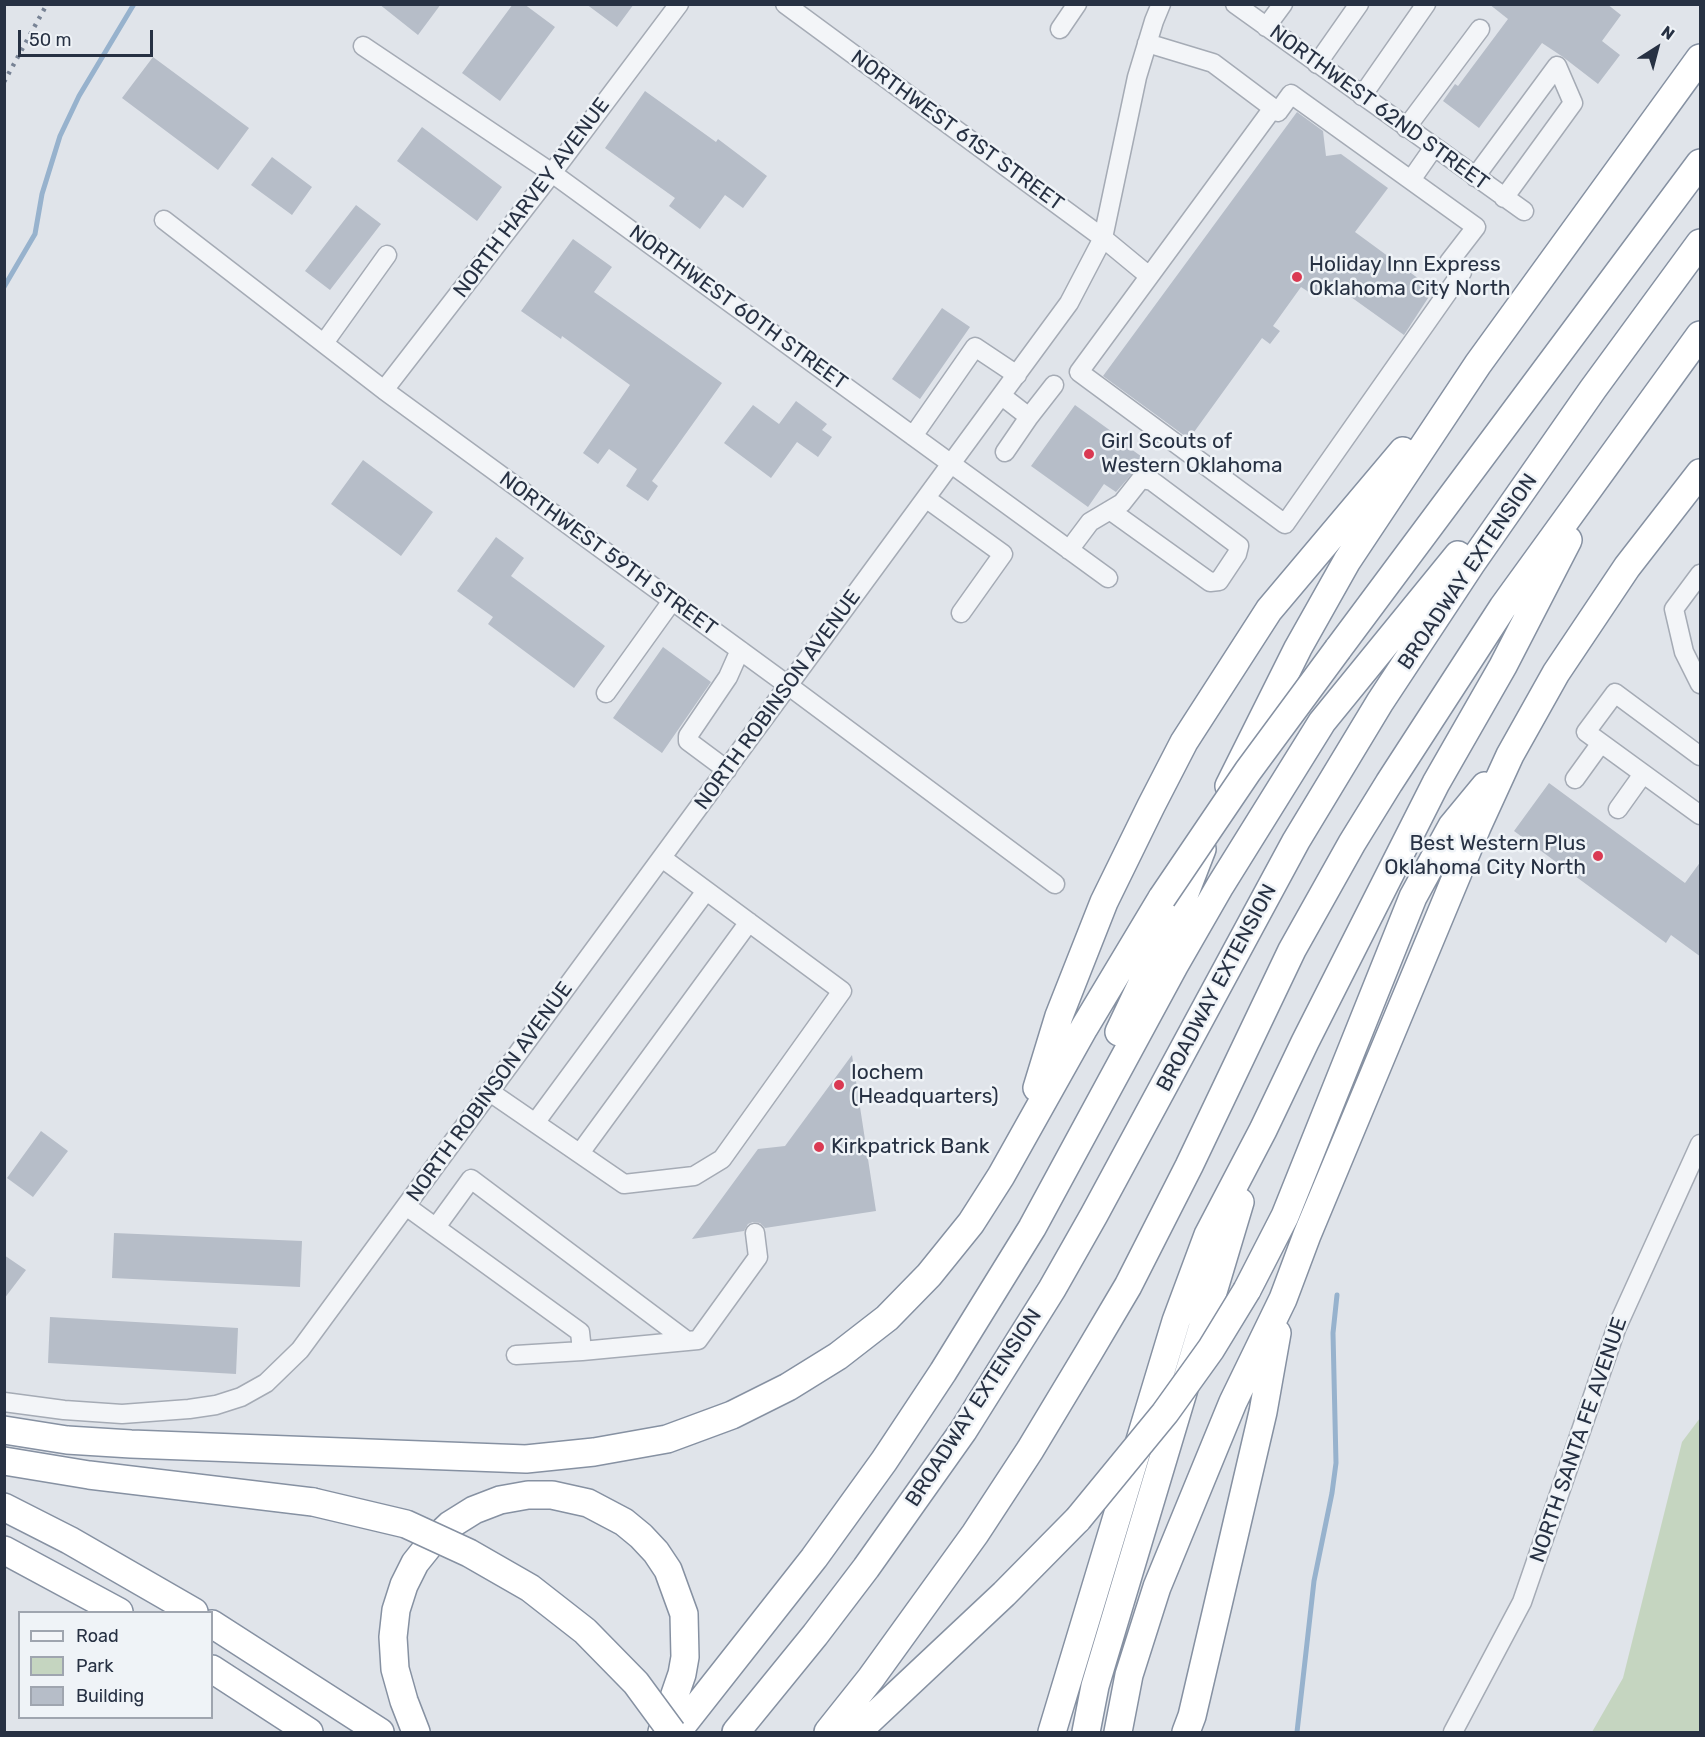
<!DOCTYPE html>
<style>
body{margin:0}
#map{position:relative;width:1705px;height:1737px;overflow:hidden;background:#e0e4ea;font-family:Rubik,sans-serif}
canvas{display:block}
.frame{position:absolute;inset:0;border:6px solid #273143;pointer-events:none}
.legend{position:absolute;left:18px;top:1611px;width:195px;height:108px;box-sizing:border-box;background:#eff3f7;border:2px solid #9fa5af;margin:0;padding:8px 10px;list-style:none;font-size:18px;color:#273143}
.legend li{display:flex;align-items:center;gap:12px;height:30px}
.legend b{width:30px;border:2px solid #9fa5af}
.north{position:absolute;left:1627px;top:18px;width:60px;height:60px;-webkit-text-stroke:4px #eff3f7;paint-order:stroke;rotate:36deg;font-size:16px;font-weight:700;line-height:24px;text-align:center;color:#273143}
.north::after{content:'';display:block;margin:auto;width:21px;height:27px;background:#273143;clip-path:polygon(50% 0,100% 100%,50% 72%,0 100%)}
.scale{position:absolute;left:18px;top:30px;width:135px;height:27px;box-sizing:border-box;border:3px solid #273143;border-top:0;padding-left:8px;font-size:18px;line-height:21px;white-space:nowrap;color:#273143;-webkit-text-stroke:4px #eff3f7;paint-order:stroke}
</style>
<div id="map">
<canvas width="1705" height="1737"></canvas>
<div class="frame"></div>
<ul class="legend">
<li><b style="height:8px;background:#f3f5f8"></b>Road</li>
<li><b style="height:16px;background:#c5d5c0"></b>Park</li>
<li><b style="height:16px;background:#b6bdc8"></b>Building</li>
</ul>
<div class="north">N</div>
<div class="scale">50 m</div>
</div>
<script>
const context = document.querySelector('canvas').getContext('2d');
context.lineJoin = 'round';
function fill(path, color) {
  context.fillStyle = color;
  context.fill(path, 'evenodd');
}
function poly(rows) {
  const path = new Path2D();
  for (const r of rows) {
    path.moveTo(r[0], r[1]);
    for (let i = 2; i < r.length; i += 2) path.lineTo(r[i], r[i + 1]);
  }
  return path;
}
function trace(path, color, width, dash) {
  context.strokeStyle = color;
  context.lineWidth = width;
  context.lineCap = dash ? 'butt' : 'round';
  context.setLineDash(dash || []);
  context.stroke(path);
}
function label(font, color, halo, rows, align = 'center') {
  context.font = font + ' Rubik,sans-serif';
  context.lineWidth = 5;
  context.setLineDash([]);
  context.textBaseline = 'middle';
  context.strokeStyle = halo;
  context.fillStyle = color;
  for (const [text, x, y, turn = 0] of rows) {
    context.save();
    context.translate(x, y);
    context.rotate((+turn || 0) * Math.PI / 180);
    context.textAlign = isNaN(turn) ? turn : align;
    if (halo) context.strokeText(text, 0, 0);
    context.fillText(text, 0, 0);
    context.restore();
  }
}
const green = poly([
 [1700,1418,1700,1732,1592,1732,1623,1678,1682,1442]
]);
const stream = poly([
 [4,287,35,234,42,194,60,136,79,96,134,4],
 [1297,1732,1314,1581,1332,1493,1336,1463,1333,1333,1337,1295]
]);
const building = poly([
 [379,4,441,4,418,35],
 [513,4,524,4,555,27,500,101,462,73],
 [586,4,634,4,617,27],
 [1489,4,1607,4,1621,15,1602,41,1620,55,1598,84,1563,57,1542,43,1479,128,1443,101,1455,84,1458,86,1508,19],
 [153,57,249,128,218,170,122,98],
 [645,91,716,142,718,139,767,176,743,208,725,195,700,229,669,206,675,198,605,148],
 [1297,112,1323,131,1326,156,1341,154,1388,188,1355,232,1430,287,1426,292,1430,295,1404,335,1330,282,1318,298,1301,287,1273,326,1280,331,1270,344,1262,338,1189,439,1103,376],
 [422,127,502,187,477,221,397,161],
 [272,157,312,187,292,215,251,185],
 [356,205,381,224,330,290,305,271],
 [573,239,612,267,594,292,722,383,652,481,658,486,648,501,626,486,637,469,609,449,598,464,583,453,630,385,562,336,561,339,521,311],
 [942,308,970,327,920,399,892,379],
 [796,401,827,424,822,430,832,437,818,457,797,442,771,478,724,443,753,405,779,424],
 [1075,405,1133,447,1131,449,1145,459,1116,492,1104,484,1088,507,1031,466],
 [363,460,433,512,401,556,331,504],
 [496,537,524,558,511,576,605,646,574,688,488,624,493,617,457,591],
 [663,647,711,682,662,753,613,718],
 [1549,783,1685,883,1701,861,1701,957,1671,935,1666,943,1514,831],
 [852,1055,876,1211,765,1228,760,1223,753,1222,748,1224,744,1231,692,1239,758,1149,785,1146],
 [41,1131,68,1151,33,1197,7,1178],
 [114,1233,302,1241,300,1287,112,1278],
 [4,1255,26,1270,4,1299],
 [50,1317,238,1328,236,1374,48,1363]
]);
const minor = poly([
 [785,4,1103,238,1149,276],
 [1235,4,1524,211],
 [1266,27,1283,4],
 [1060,29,1077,4],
 [1147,43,1213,63,1273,108,1278,112,1291,94,1476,227,1449,262,1462,272,1285,524,1079,372,1273,108],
 [363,46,552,173,1108,578],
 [1317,64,1359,4],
 [1362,96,1426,4],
 [1406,128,1480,29],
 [1475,177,1557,66,1573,103,1504,198],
 [1411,180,1434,147],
 [164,220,384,390,789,686,1055,884],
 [324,343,387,255],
 [384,390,552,173,679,4],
 [1002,396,1029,417,1054,385],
 [913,436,975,347,1017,375],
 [1005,452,1029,417],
 [927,499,1003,554,961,613],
 [1069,550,1090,522,1122,503,1141,479,1152,481,1239,546,1237,554,1219,581,1210,582,1111,511],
 [1700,574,1674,609,1684,652,1700,684],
 [606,693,672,601],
 [1700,756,1615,693,1586,732,1700,815],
 [727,770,688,741,688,736,728,677,740,650],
 [1575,779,1601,743],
 [1618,809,1643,774],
 [490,1092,624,1184,694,1176,722,1159,842,991,662,858],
 [535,1123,706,891],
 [580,1153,749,922],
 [406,1206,580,1332,582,1351,698,1340,758,1257,755,1233],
 [436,1227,471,1179,687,1341],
 [516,1355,582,1351],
 [4,1402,64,1410,122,1414,189,1409,216,1405,241,1397,266,1383,300,1350,1069,303,1103,238,1137,77,1154,21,1161,4],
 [1453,1732,1522,1602,1616,1329,1700,1144]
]);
const highway = poly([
 [1338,649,1700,163],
 [1229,786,1298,648,1347,561,1478,364,1700,58],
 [1119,1032,1185,893,1202,849],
 [1037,1088,1059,1016,1104,902,1151,806,1184,742,1269,610,1403,451],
 [1247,1290,1285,1216,1413,897,1452,826,1485,786],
 [4,1430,67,1440,131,1444,526,1459,594,1452,667,1439,732,1415,788,1387,838,1356,887,1318,929,1275,971,1223,1001,1176,1084,1028,1162,898],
 [4,1461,89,1475,313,1502],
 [4,1507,69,1540,194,1612],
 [4,1550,119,1612],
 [212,1624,380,1732],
 [212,1669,309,1732],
 [416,1732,404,1701,395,1669,393,1637,396,1610,404,1585,415,1563,431,1543,450,1525,474,1510,500,1500,528,1495,552,1495,588,1503,624,1522,641,1536,656,1552,668,1570,684,1614,685,1657,682,1674,662,1732],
 [677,1732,814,1558,884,1461,943,1372,1032,1228,1174,966,1220,886,1322,722,1458,555],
 [736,1732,815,1635,866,1568,963,1431,1052,1289,1094,1215,1296,841,1380,702,1471,564,1593,389,1700,243],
 [828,1732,871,1678,975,1534,1030,1450,1089,1352,1128,1286,1189,1166,1292,950,1352,843,1389,783,1503,607,1700,335],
 [857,1732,1004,1594,1078,1519],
 [1052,1732,1176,1321,1208,1235,1263,1130,1305,1042,1436,783,1503,666,1568,540],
 [1086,1732,1095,1686,1240,1202],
 [1118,1732,1129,1675,1157,1587,1233,1402,1283,1299,1307,1235,1477,827,1510,755,1556,673,1627,567,1700,473],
 [1186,1732,1192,1716,1263,1412,1277,1333]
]);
const rail = poly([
 [4,82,47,4]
]);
const highwayBridge = poly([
 [1162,898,1248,771,1338,649],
 [313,1502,406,1524,469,1553,530,1588,585,1631,636,1683,672,1732],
 [1078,1519,1165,1413,1211,1349,1247,1290]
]);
const markers = [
 [1297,277,6,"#da3952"],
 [1089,454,6,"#da3952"],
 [1598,856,6,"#da3952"],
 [839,1085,6,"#da3952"],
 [819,1147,6,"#da3952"]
];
const streetNames = [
 ["NORTHWEST 62ND STREET",1379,108,36],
 ["NORTHWEST 61ST STREET",957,131,36],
 ["NORTH HARVEY AVENUE",532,198,-53],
 ["NORTHWEST 60TH STREET",738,308,36],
 ["NORTHWEST 59TH STREET",608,554,36],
 ["BROADWAY EXTENSION",1468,572,-56],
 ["NORTH ROBINSON AVENUE",778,700,-54],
 ["BROADWAY EXTENSION",1217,988,-62],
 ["NORTH ROBINSON AVENUE",490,1092,-54],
 ["BROADWAY EXTENSION",974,1408,-57],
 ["NORTH SANTA FE AVENUE",1579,1440,-71]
];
const poiNames = [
 ["Holiday Inn Express",1309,265],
 ["Oklahoma City North",1309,289],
 ["Girl Scouts of",1101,442],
 ["Western Oklahoma",1101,466],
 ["Best Western Plus",1586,844,"right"],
 ["Oklahoma City North",1586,868,"right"],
 ["Iochem",851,1073],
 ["(Headquarters)",851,1097],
 ["Kirkpatrick Bank",831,1147]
];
fill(green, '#c5d5c0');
trace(stream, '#97b2cd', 5);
fill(building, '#b6bdc8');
trace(minor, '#a5abb5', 21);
trace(highway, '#8691a2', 30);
trace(minor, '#f3f5f8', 18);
trace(highway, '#fff', 27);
trace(rail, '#788395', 4.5, [3, 6]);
trace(highwayBridge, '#8691a2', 30, []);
trace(highwayBridge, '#fff', 27);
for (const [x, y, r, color] of markers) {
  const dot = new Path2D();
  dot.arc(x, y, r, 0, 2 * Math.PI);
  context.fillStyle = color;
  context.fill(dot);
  trace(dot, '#eff3f7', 2);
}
label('21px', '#273143', '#eff3f7', streetNames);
label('21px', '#273143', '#eff3f7', poiNames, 'left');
</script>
